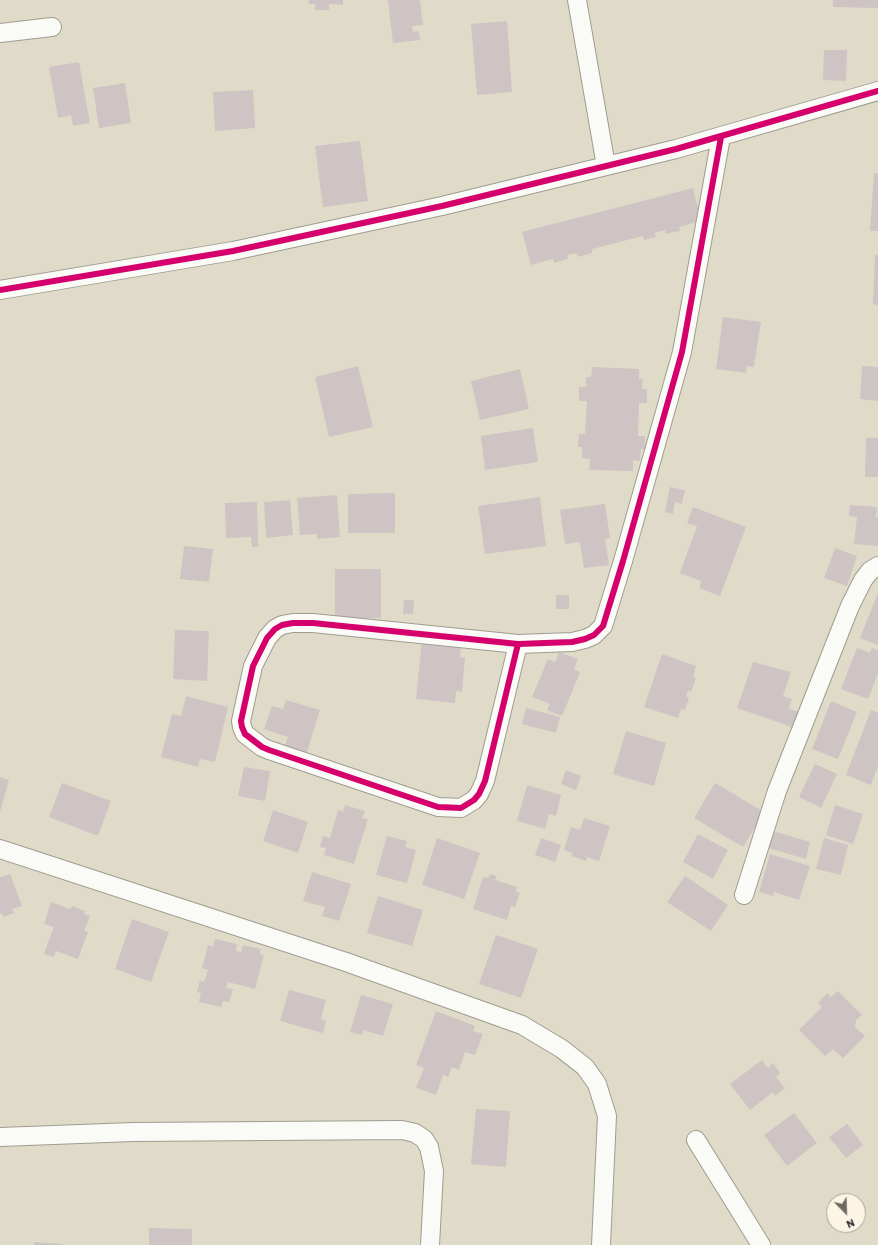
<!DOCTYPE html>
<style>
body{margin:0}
#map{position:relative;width:878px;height:1245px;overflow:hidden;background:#e0dbc8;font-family:Itim,sans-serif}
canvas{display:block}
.north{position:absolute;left:826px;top:1193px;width:40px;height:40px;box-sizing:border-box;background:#fcf5e5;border:1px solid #a8a49b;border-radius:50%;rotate:157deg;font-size:11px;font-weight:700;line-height:16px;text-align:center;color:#2b2b2b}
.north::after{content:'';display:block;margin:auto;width:14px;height:18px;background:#6a6962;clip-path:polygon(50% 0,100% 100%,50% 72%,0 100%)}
</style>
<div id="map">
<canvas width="878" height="1245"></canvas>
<div class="north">N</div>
</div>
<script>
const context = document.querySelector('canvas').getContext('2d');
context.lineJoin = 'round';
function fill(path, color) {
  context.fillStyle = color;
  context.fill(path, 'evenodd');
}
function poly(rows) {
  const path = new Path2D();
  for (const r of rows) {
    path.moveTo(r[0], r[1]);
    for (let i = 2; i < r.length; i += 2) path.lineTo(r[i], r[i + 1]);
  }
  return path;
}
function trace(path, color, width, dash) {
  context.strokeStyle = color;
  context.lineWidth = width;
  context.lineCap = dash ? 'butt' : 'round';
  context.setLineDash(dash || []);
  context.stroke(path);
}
const building = poly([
 [309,0,343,0,343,5,329,4,329,10,315,10,315,4,309,4],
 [388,0,420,0,423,25,412,26,413,32,419,31,420,40,393,43],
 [833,0,878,0,878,8,833,7],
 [507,21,512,92,477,95,471,24],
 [824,50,847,50,846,81,823,80],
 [79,62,90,123,73,126,71,115,58,118,49,67],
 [125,83,131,123,99,128,93,88],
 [253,90,255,128,215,131,213,92],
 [360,141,368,201,323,207,315,146],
 [874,173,878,173,878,231,870,231],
 [693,188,701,221,679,227,680,231,666,234,665,230,655,233,656,237,644,240,643,236,592,249,592,253,578,257,577,253,567,255,568,259,554,263,553,259,531,265,522,232],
 [875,255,878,255,878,305,873,304],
 [723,317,761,322,754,367,747,366,746,373,716,369],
 [358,366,373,427,329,437,315,377],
 [862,366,878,367,878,401,860,399],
 [592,367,639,369,639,379,643,379,642,389,647,389,647,403,639,403,638,436,645,436,645,449,641,449,640,461,633,460,633,471,589,470,590,459,582,458,582,447,578,447,579,434,585,434,587,401,579,401,579,387,586,387,586,377,591,377],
 [520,369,529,409,480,420,471,381],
 [533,428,538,462,485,470,481,436],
 [866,438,878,438,878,477,865,477],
 [670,487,685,490,682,504,675,502,673,514,665,512],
 [395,493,395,533,348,533,348,494],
 [337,495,340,537,317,539,317,534,300,535,297,498],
 [540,497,546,546,485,554,478,506],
 [290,500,293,535,266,538,264,502],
 [257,502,258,547,252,547,251,537,226,538,225,503],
 [605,504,610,538,605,539,609,565,584,568,580,542,565,544,560,510],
 [850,505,877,507,876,518,878,518,878,546,854,544,857,517,849,516],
 [693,507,746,527,720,596,699,588,701,581,680,573,697,526,687,523],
 [184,546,213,549,209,582,180,579],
 [835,548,857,556,847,586,824,578],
 [335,569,381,569,381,618,335,619],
 [878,593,878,645,860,638],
 [556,595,569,595,569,609,556,609],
 [404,600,414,600,413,614,403,614],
 [175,630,209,631,207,681,173,679],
 [422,639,461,643,460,657,465,658,462,692,456,691,455,703,416,699],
 [857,648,870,653,872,648,878,650,878,673,868,699,841,689],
 [559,652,578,659,574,669,580,672,562,716,547,710,550,704,532,697,548,659,555,662],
 [662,654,696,666,693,677,696,678,691,692,688,691,686,696,689,698,685,710,681,709,678,718,644,707],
 [753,662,791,672,783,696,792,699,789,709,800,712,795,728,737,708],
 [186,696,228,707,215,762,200,759,198,767,161,757,172,714,181,716],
 [286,700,320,710,306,755,284,748,288,737,264,729,272,706,283,709],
 [831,701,857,712,838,759,812,749],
 [526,708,560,717,556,733,522,724],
 [871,710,878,713,878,766,871,785,846,775],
 [626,731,666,743,654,786,613,774],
 [815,764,837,774,821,808,799,797],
 [244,767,270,771,265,801,238,796],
 [566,770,581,776,576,790,561,784],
 [0,777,9,780,0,812],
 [62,783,111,801,98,836,49,817],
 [715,783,764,812,743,847,694,818],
 [527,785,561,795,556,816,549,814,545,829,517,821],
 [345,805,365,811,362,818,368,819,354,864,324,855,326,848,320,847,323,836,330,838,338,810,343,812],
 [835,805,863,814,853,844,826,835],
 [273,810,308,822,298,853,263,841],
 [584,818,610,826,599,861,587,857,586,861,571,856,573,853,564,850,571,827,580,830],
 [773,831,810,842,806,859,768,848],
 [698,834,728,850,713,879,683,862],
 [387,836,407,841,405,847,416,850,407,883,376,875],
 [437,838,480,853,464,899,422,885],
 [541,838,561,845,555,862,535,855],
 [824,838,848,845,841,875,816,869],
 [770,854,810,866,799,900,774,892,773,896,759,892],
 [312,872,351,884,339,921,322,916,325,907,303,901],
 [10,874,22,906,12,909,14,913,3,917,2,913,0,914,0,877],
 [490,874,497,876,495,880,517,887,516,892,520,893,515,907,511,906,507,920,473,909,483,877,488,878],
 [685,876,728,905,711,931,667,902],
 [378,896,423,910,412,946,367,933],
 [51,902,70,909,72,906,85,911,84,914,90,916,84,931,88,932,78,959,56,951,54,957,44,954,54,927,44,924],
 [132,919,169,932,151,982,115,969],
 [496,935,538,949,521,998,479,984],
 [215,939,237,944,236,951,241,952,243,945,261,949,260,954,264,955,255,989,228,982,226,988,233,989,229,1002,223,1001,221,1007,199,1002,201,993,197,992,200,980,204,982,208,970,202,968,208,945,213,947],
 [289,990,326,1000,321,1019,326,1021,323,1033,280,1021],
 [838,991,862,1015,856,1020,855,1027,865,1036,843,1058,833,1049,825,1056,799,1030,822,1007,818,1003,827,993,831,997],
 [361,995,393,1004,383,1036,363,1030,362,1035,350,1032],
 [436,1011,475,1026,473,1031,483,1034,475,1055,465,1052,459,1070,452,1067,448,1077,443,1075,436,1095,416,1088,424,1068,416,1065],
 [762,1060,768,1068,773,1063,780,1073,776,1077,785,1088,775,1096,773,1092,750,1110,730,1084],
 [476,1109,510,1111,506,1167,471,1164],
 [794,1113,817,1143,787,1166,764,1135],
 [847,1124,863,1145,846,1158,829,1137],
 [149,1228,192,1229,192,1245,149,1245],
 [34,1242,63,1244,63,1245,34,1245]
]);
const minor = poly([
 [577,0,606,166],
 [0,33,52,27],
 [0,290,233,251,442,206,676,149,878,91],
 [518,644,485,781,479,794,474,800,461,808,438,807,269,750,262,747,245,734,242,727,241,721,253,666,267,638,275,629,282,625,293,623,313,623,518,644,572,642,585,639,594,635,603,626,623,561,682,352,721,137],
 [0,849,346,962,522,1025,562,1049,585,1067,597,1084,607,1116,601,1245],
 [744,895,777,791,850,606,863,580,870,571,878,566],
 [0,1137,133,1132,402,1130,415,1133,424,1139,429,1147,434,1171,430,1245],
 [696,1140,761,1245]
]);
const cycleway = poly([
 [0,290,233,251,442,206,676,149,878,91],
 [518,644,485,781,479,794,474,800,461,808,438,807,269,750,262,747,245,734,242,727,241,721,253,666,267,638,275,629,282,625,293,623,313,623,518,644,572,642,585,639,594,635,603,626,623,561,682,352,721,137]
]);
fill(building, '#cec4c3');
trace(minor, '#9f9c90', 20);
trace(minor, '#fafaf7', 18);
trace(cycleway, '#d6006c', 6);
</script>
